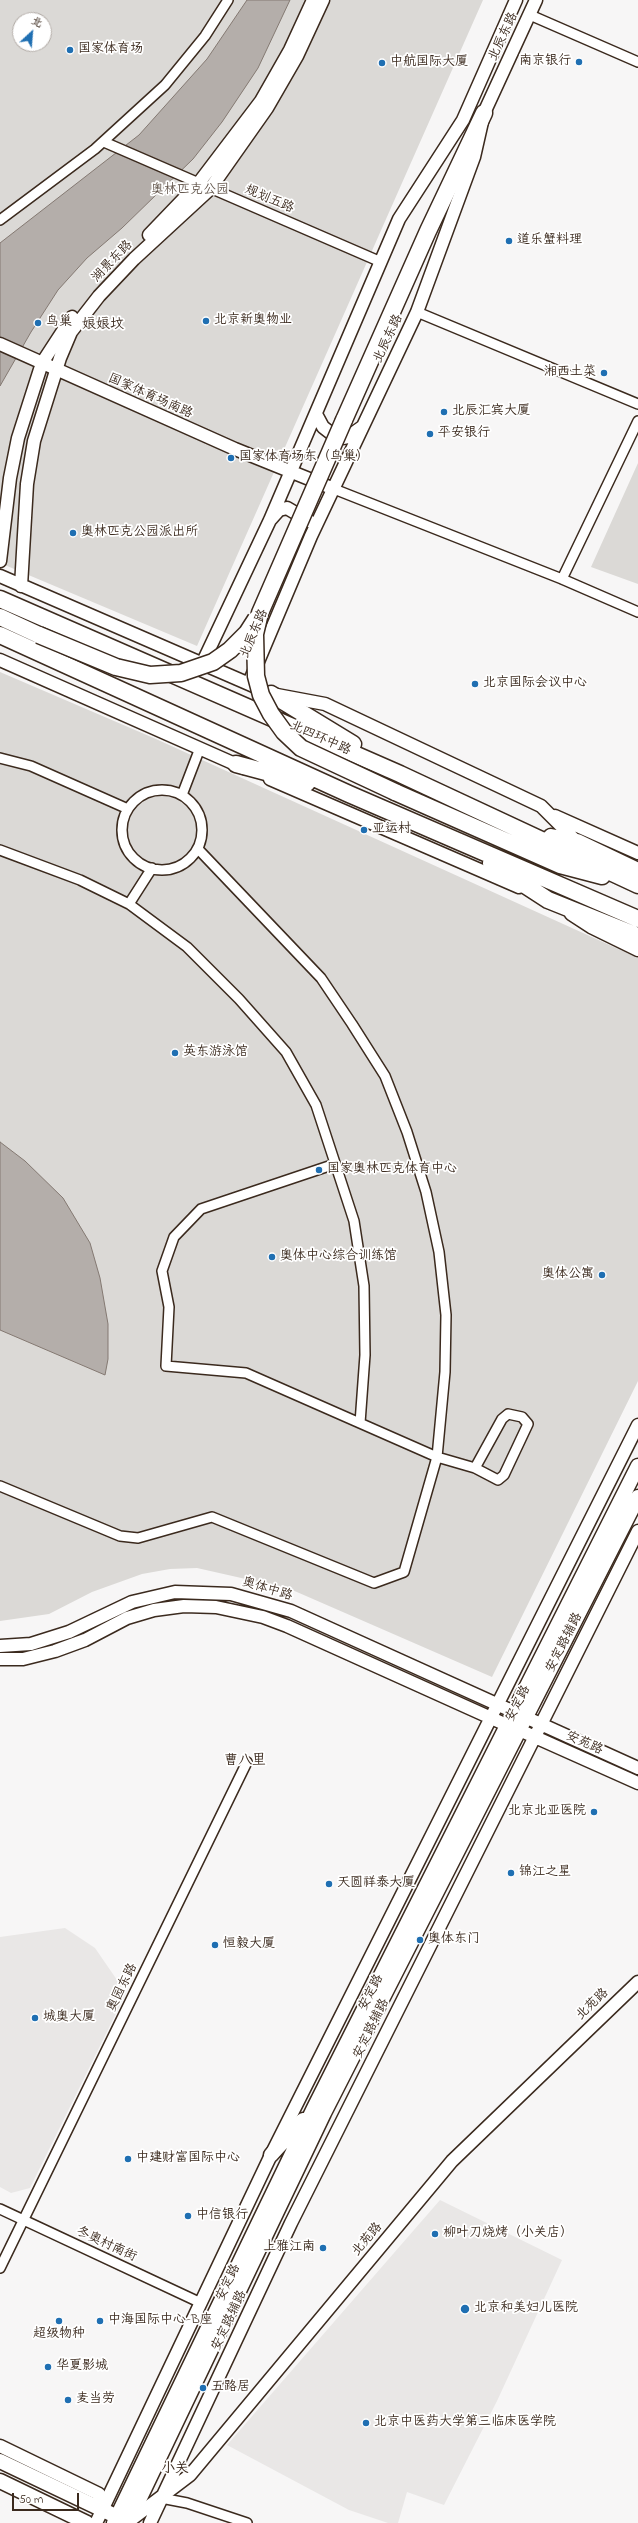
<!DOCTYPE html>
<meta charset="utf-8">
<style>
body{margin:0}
#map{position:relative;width:638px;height:2523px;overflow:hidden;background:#f7f6f6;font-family:"Indie Flower","LXGW WenKai TC",sans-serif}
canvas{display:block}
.north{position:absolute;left:12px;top:12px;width:40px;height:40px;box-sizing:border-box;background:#fff;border:1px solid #b1aaa5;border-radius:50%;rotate:26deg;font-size:11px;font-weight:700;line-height:16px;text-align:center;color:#3b2a1e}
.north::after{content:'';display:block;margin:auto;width:14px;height:18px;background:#1f6fb2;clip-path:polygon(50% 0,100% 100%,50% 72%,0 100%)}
.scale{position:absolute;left:12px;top:2493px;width:67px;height:18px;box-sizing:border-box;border:2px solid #3b2a1e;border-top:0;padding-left:5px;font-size:12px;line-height:14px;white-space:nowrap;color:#3b2a1e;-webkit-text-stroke:3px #fff;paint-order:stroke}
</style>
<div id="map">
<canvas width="638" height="2523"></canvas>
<div class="north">北</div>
<div class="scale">50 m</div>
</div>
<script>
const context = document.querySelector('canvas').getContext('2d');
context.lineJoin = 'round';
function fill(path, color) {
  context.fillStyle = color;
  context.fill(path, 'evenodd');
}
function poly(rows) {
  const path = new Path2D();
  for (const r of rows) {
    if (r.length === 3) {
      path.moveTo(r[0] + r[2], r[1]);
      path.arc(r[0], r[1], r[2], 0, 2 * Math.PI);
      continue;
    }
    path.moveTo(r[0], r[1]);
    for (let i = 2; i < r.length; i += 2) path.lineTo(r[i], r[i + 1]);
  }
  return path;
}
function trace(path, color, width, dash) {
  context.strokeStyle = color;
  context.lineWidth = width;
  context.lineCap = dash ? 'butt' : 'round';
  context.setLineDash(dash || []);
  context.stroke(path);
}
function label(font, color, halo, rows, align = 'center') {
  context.font = font + ' "Indie Flower","LXGW WenKai TC",sans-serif';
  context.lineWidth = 3.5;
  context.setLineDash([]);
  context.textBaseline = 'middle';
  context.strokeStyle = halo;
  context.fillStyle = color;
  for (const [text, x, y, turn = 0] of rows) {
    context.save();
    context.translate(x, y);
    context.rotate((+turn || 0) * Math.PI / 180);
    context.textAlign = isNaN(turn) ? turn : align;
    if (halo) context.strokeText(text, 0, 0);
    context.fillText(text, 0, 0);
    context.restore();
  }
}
const built = poly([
 [65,1928,95,1948,126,1993,30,2188,11,2193,0,2187,0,1937],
 [440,2200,562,2260,497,2401,444,2505,407,2492,398,2523,388,2523,349,2510,227,2445]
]);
const green = poly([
 [0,0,483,0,197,646,0,563],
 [20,20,44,20,44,44,20,44],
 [638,463,638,584,591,567],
 [0,672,156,739,638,958,638,1381,492,1677,290,1589,197,1568,170,1569,142,1574,92,1592,49,1614,0,1621]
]);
const water = poly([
 [247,0,290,0,258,68,222,122,193,159,122,228,87,258,58,290,31,332,0,386,0,243,139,135,207,59,247,0],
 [0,1142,25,1161,63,1198,90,1243,100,1278,108,1324,108,1359,105,1375,0,1330,0,1142]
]);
const street = poly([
 [530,15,638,62],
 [104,142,381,262],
 [0,220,95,149,165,85,205,36,228,0],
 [417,312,638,404],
 [334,489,562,579,638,612],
 [562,579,638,421],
 [0,758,31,766,128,809],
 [162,830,40],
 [182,795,200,748],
 [0,850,80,880,129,904,187,947,239,999,286,1052,316,1105,354,1221,364,1286,365,1355,360,1423],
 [129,904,152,868],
 [335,1164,201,1209,174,1237,162,1271,169,1307,166,1366,246,1373,437,1457,475,1468,498,1480,504,1475,528,1424,522,1417,508,1414,502,1419,475,1468],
 [0,1486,120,1536,138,1538,212,1517,374,1583,404,1572,437,1457,445,1372,446,1315,439,1252,426,1192,407,1132,385,1076,352,1024,321,978,198,849],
 [0,2209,201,2303],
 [0,2268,247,1762],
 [161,2498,187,2503,247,2523]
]);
const secondary = poly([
 [149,235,198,184,261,101,290,50,313,0],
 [0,344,235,449,334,489],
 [316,414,323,427,332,434,343,438,348,437,362,427],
 [271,519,279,510,287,508,309,521],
 [0,561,10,478,18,438,42,363,72,317],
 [0,576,256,687],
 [21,586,27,484,34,441,60,358,71,332,99,296,134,259,210,189,267,108,297,56,323,0],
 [0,660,244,768],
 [203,662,270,520,399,219,463,120,516,0],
 [249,683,311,536,417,312,474,157,484,113,536,0],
 [277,695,325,704,541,806,577,842],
 [270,779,519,887],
 [555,816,638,853],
 [571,914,591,927,638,950],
 [0,1646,31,1644,69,1632,132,1602,175,1592,231,1594,291,1611,638,1768],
 [0,1659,23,1659,55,1651,85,1640,127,1618,154,1610,184,1606,216,1607,263,1617,287,1626,500,1722],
 [526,1733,638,1783],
 [0,2446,99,2494,102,2510],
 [128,2522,190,2475,452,2161,638,1982],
 [96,2523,271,2155,638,1425],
 [150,2523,291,2223,638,1531]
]);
const primary = poly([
 [271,2155,303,2120],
 [0,2461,124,2520],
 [0,2481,87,2523],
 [114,2523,314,2108,638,1466],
 [128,2523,324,2113,638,1497]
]);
const highway = poly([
 [344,420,428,231,484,113],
 [0,599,400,774,638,885],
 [0,617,39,635],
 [0,635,349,794,638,919],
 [271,694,353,744],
 [236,764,307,783],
 [395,792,560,865,602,876],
 [551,837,577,842,638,871],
 [491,863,548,900,638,936]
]);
const highwayBridge = poly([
 [344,420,260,613,255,634,256,676,261,695,271,714,284,732,301,748,395,792],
 [39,635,116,667,150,675,181,673,213,662,230,650,247,633,256,619]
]);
const markers = [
 [70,50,4,"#1f6fb2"],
 [579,62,4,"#1f6fb2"],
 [382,63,4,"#1f6fb2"],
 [509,241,4,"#1f6fb2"],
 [206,321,4,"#1f6fb2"],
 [38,323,4,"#1f6fb2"],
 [604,373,4,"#1f6fb2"],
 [444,412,4,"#1f6fb2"],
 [430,434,4,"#1f6fb2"],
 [231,458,4,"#1f6fb2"],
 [73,533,4,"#1f6fb2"],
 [475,684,4,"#1f6fb2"],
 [364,830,4,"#1f6fb2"],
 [175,1053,4,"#1f6fb2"],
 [319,1170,4,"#1f6fb2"],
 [272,1257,4,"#1f6fb2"],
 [602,1275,4,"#1f6fb2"],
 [594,1812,4,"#1f6fb2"],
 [511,1873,4,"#1f6fb2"],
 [329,1884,4,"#1f6fb2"],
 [420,1940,4,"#1f6fb2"],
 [215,1945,4,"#1f6fb2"],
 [35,2018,4,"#1f6fb2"],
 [128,2159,4,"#1f6fb2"],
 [188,2216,4,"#1f6fb2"],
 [435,2234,4,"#1f6fb2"],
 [323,2248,4,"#1f6fb2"],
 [465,2309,5,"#1f6fb2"],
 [59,2321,4,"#1f6fb2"],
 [100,2321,4,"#1f6fb2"],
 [48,2367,4,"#1f6fb2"],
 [203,2388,4,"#1f6fb2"],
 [68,2400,4,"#1f6fb2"],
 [366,2423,4,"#1f6fb2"]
];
const streetNames = [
 ["北辰东路",504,37,-65],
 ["规划五路",269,200,23],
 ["湖景东路",113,262,-46],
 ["北辰东路",389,339,-65],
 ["国家体育场南路",150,397,24],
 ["北辰东路",255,634,-67],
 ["北四环中路",320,739,24],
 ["奥体中路",267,1590,17],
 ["安定路辅路",565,1643,-63],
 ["安定路",519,1704,-63],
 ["安苑路",584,1744,24],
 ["奥园东路",123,1988,-64],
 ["安定路",372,1993,-63],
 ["北苑路",593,2005,-44],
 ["安定路辅路",372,2029,-64],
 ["北苑路",368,2240,-50],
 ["冬奥村南街",106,2245,25],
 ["安定路",229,2283,-64],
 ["安定路辅路",230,2321,-65]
];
const poiNames = [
 ["国家体育场",78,50],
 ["南京银行",571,62,"right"],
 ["中航国际大厦",390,63],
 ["道乐蟹料理",517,241],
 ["北京新奥物业",214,321],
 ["鸟巢",46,323],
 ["湘西土菜",596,373,"right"],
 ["北辰汇宾大厦",452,412],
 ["平安银行",438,434],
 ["国家体育场东（鸟巢）",239,458],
 ["奥林匹克公园派出所",81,533],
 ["北京国际会议中心",483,684],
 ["亚运村",372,830],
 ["英东游泳馆",183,1053],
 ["国家奥林匹克体育中心",327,1170],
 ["奥体中心综合训练馆",280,1257],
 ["奥体公寓",594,1275,"right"],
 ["北京北亚医院",586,1812,"right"],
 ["锦江之星",519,1873],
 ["天圆祥泰大厦",337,1884],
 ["奥体东门",428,1940],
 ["恒毅大厦",223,1945],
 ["城奥大厦",43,2018],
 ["中建财富国际中心",136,2159],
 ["中信银行",196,2216],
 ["柳叶刀烧烤（小关店）",443,2234],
 ["上雅江南",315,2248,"right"],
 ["北京和美妇儿医院",474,2309],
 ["中海国际中心-B座",108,2321],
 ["超级物种",59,2335,"center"],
 ["华夏影城",56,2367],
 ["五路居",211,2388],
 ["麦当劳",76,2400],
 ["北京中医药大学第三临床医学院",374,2423]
];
const parkNames = [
 ["奥林匹克公园",190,191]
];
const neighbourhoodNames = [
 ["娘娘坟",103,326],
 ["曹八里",245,1762],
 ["小关",175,2470]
];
fill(built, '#e9e7e6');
fill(green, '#dbd9d6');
fill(water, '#b4aeaa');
trace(water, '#847972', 1);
trace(street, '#3b2a1e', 12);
trace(secondary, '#3b2a1e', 15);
trace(primary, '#3b2a1e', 17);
trace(highway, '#3b2a1e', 19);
trace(street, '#fff', 9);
trace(secondary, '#fff', 12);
trace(primary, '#fff', 14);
trace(highway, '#fff', 16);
trace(highwayBridge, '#3b2a1e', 19, []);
trace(highwayBridge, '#fff', 16);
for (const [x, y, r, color] of markers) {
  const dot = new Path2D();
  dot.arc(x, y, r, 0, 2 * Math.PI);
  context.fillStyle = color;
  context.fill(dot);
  trace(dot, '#fff', 1.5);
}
label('13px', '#3b2a1e', '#fff', streetNames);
label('13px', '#3b2a1e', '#fff', poiNames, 'left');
label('13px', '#63564c', '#fff', parkNames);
label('14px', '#3b2a1e', '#fff', neighbourhoodNames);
</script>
